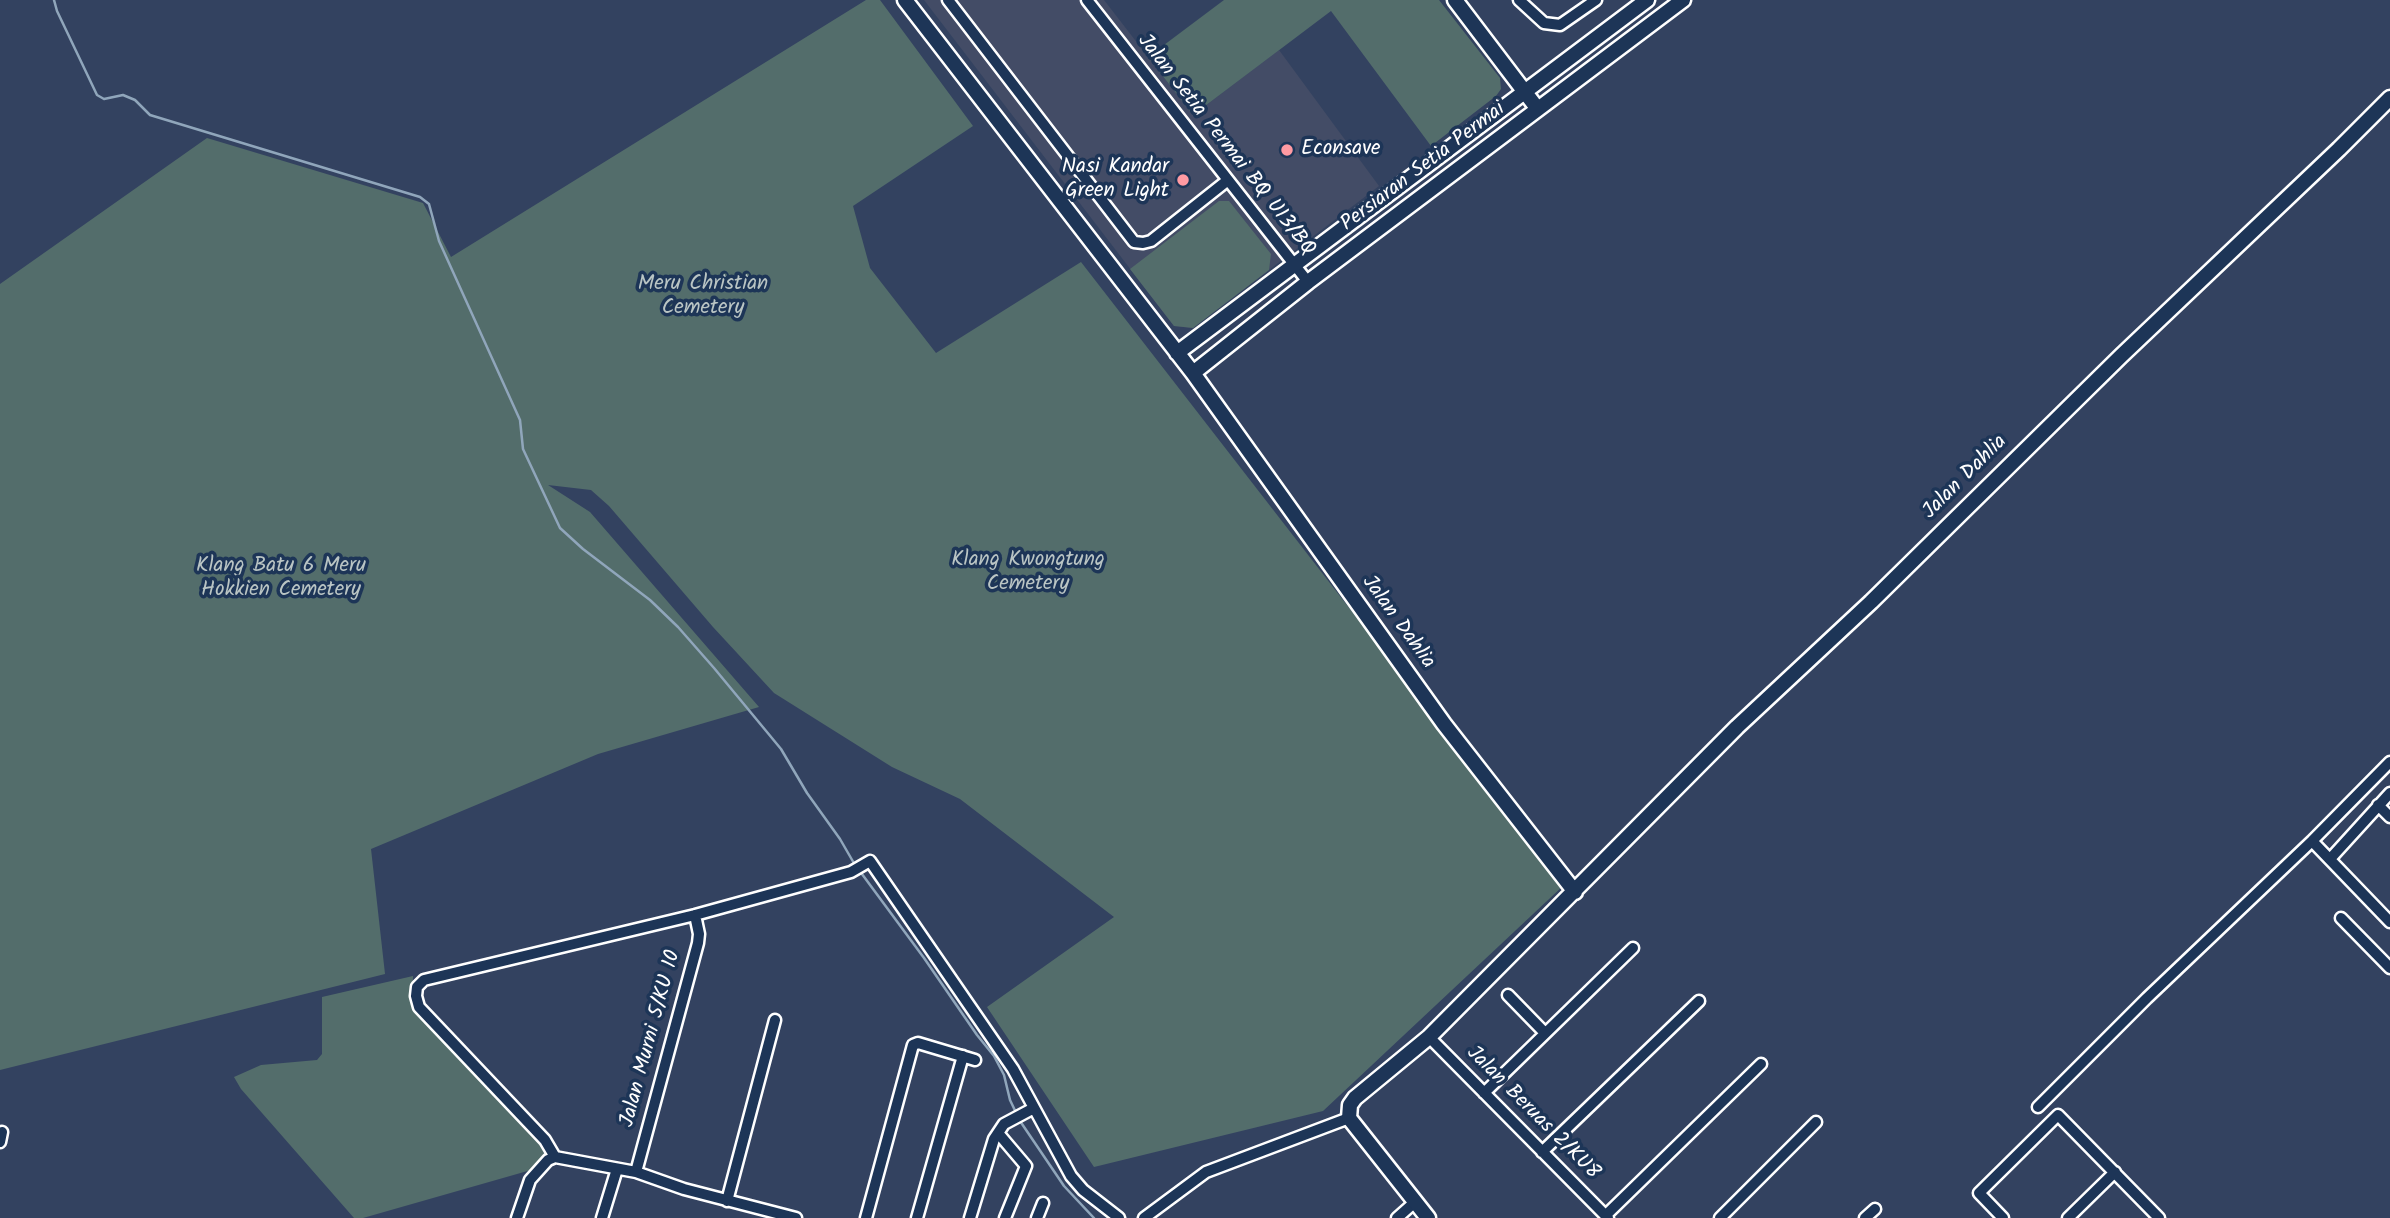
<!DOCTYPE html>
<style>
body{margin:0}
canvas{display:block;background:#334260}
</style>
<canvas width="2390" height="1218"></canvas>
<script>
const context = document.querySelector('canvas').getContext('2d');
context.lineJoin = 'round';
function fill(path, color) {
  context.fillStyle = color;
  context.fill(path, 'evenodd');
}
function poly(rows) {
  const path = new Path2D();
  for (const r of rows) {
    path.moveTo(r[0], r[1]);
    for (let i = 2; i < r.length; i += 2) path.lineTo(r[i], r[i + 1]);
  }
  return path;
}
function trace(path, color, width, dash) {
  context.strokeStyle = color;
  context.lineWidth = width;
  context.lineCap = dash ? 'butt' : 'round';
  context.setLineDash(dash || []);
  context.stroke(path);
}
function label(font, color, halo, rows, align = 'center') {
  context.font = font + ' Kalam,sans-serif';
  context.lineWidth = 7;
  context.setLineDash([]);
  context.textBaseline = 'middle';
  context.strokeStyle = halo;
  context.fillStyle = color;
  for (const [text, x, y, turn = 0] of rows) {
    context.save();
    context.translate(x, y);
    context.rotate((+turn || 0) * Math.PI / 180);
    context.textAlign = isNaN(turn) ? turn : align;
    if (halo) context.strokeText(text, 0, 0);
    context.fillText(text, 0, 0);
    context.restore();
  }
}
const built = poly([
 [924,0,1104,0,1193,115,1279,50,1379,186,1193,328,1174,326]
]);
const green = poly([
 [866,0,880,0,973,126,853,206,870,268,936,353,1081,262,1564,885,1323,1111,1094,1167,987,1007,1114,917,960,799,892,767,774,693,713,627,609,506,591,490,548,485,590,512,759,707,598,754,371,849,385,974,0,1070,0,284,207,138,423,203,451,257],
 [1224,0,1439,0,1500,78,1501,89,1496,96,1431,146,1331,11,1193,115,1148,57],
 [1219,201,1229,201,1271,254,1269,270,1193,328,1174,326,1130,269],
 [413,976,412,1007,541,1143,544,1154,531,1170,363,1218,354,1218,241,1089,234,1077,261,1065,317,1060,322,1054,322,997]
]);
const stream = poly([
 [54,0,57,11,97,95,104,99,123,95,135,100,150,115,420,197,429,204,439,241,520,420,523,449,560,528,583,549,650,600,678,627,714,668,781,749,807,793,840,839,855,865],
 [859,870,924,958,977,1035,994,1056,1004,1075,1010,1100,1020,1121,1064,1186,1094,1218]
]);
const street = poly([
 [948,0,1134,242,1143,243,1151,241,1228,180],
 [1087,0,1308,282],
 [1519,0,1544,23,1560,25,1596,0],
 [2378,805,2390,817],
 [2312,841,2390,922],
 [2330,859,2390,793],
 [2341,918,2390,968],
 [1508,995,1545,1033],
 [1429,1037,1608,1218],
 [1484,1093,1633,948],
 [2038,1107,2147,998,2312,841,2390,762],
 [998,1133,1026,1166,1005,1218],
 [0,1142,2,1132],
 [1542,1152,1699,1001],
 [555,1157,545,1140,419,1007,416,996,417,987,424,980,695,915,851,872,870,861,1013,1069,1071,1176,1083,1190,1119,1218],
 [636,1172,698,943,699,934,695,915],
 [727,1201,775,1020],
 [1606,1215,1761,1064],
 [517,1218,530,1180,548,1160,555,1157,636,1172,684,1189,796,1218],
 [602,1218,617,1169],
 [866,1218,913,1045,918,1043,975,1060],
 [917,1218,963,1056],
 [970,1218,994,1139,1004,1124,1034,1108],
 [1037,1218,1043,1203],
 [1144,1218,1206,1172,1349,1118],
 [1397,1218,1415,1202],
 [1720,1218,1816,1122],
 [1865,1218,1875,1209],
 [2003,1218,1979,1193,2058,1115,2159,1218],
 [2068,1218,2115,1172]
]);
const secondary = poly([
 [905,0,1193,373,1444,724,1575,892],
 [1455,0,1537,108],
 [1177,353,1647,0],
 [1193,373,1308,282,1683,0],
 [1428,1218,1349,1118,1350,1105,1355,1098,1429,1037,1737,727,1871,602,2121,356,2339,149,2390,98]
]);
const markers = [
 [1287,150,7,"#ff9aa2"],
 [1183,180,7,"#ff9aa2"]
];
const streetNames = [
 ["Jalan Setia Permai BQ U13/BQ",1225,146,52],
 ["Persiaran Setia Permai",1424,168,-37],
 ["Jalan Dahlia",1966,478,-45],
 ["Jalan Dahlia",1397,623,54],
 ["Jalan Murni 5/KU 10",652,1039,-75],
 ["Jalan Beruas 2/KU8",1532,1114,45]
];
const poiNames = [
 ["Econsave",1301,150],
 ["Nasi Kandar",1169,168,"right"],
 ["Green Light",1169,192,"right"]
];
const parkNames = [
 ["Meru Christian",703,285],
 ["Cemetery",703,309],
 ["Klang Kwongtung",1028,561],
 ["Cemetery",1028,585],
 ["Klang Batu 6 Meru",281,567],
 ["Hokkien Cemetery",281,591]
];
fill(built, '#434c66');
fill(green, '#536d6b');
trace(stream, '#90a6bb', 2.5);
trace(street, '#fff', 15);
trace(secondary, '#fff', 19);
trace(street, '#1d3557', 10);
trace(secondary, '#1d3557', 14);
for (const [x, y, r, color] of markers) {
  const dot = new Path2D();
  dot.arc(x, y, r, 0, 2 * Math.PI);
  context.fillStyle = color;
  context.fill(dot);
  trace(dot, '#1d3557', 2.5);
}
label('21px', '#fff', '#1d3557', streetNames);
label('21px', '#fff', '#1d3557', poiNames, 'left');
label('21px', '#bac5c4', '#1d3557', parkNames);
</script>
